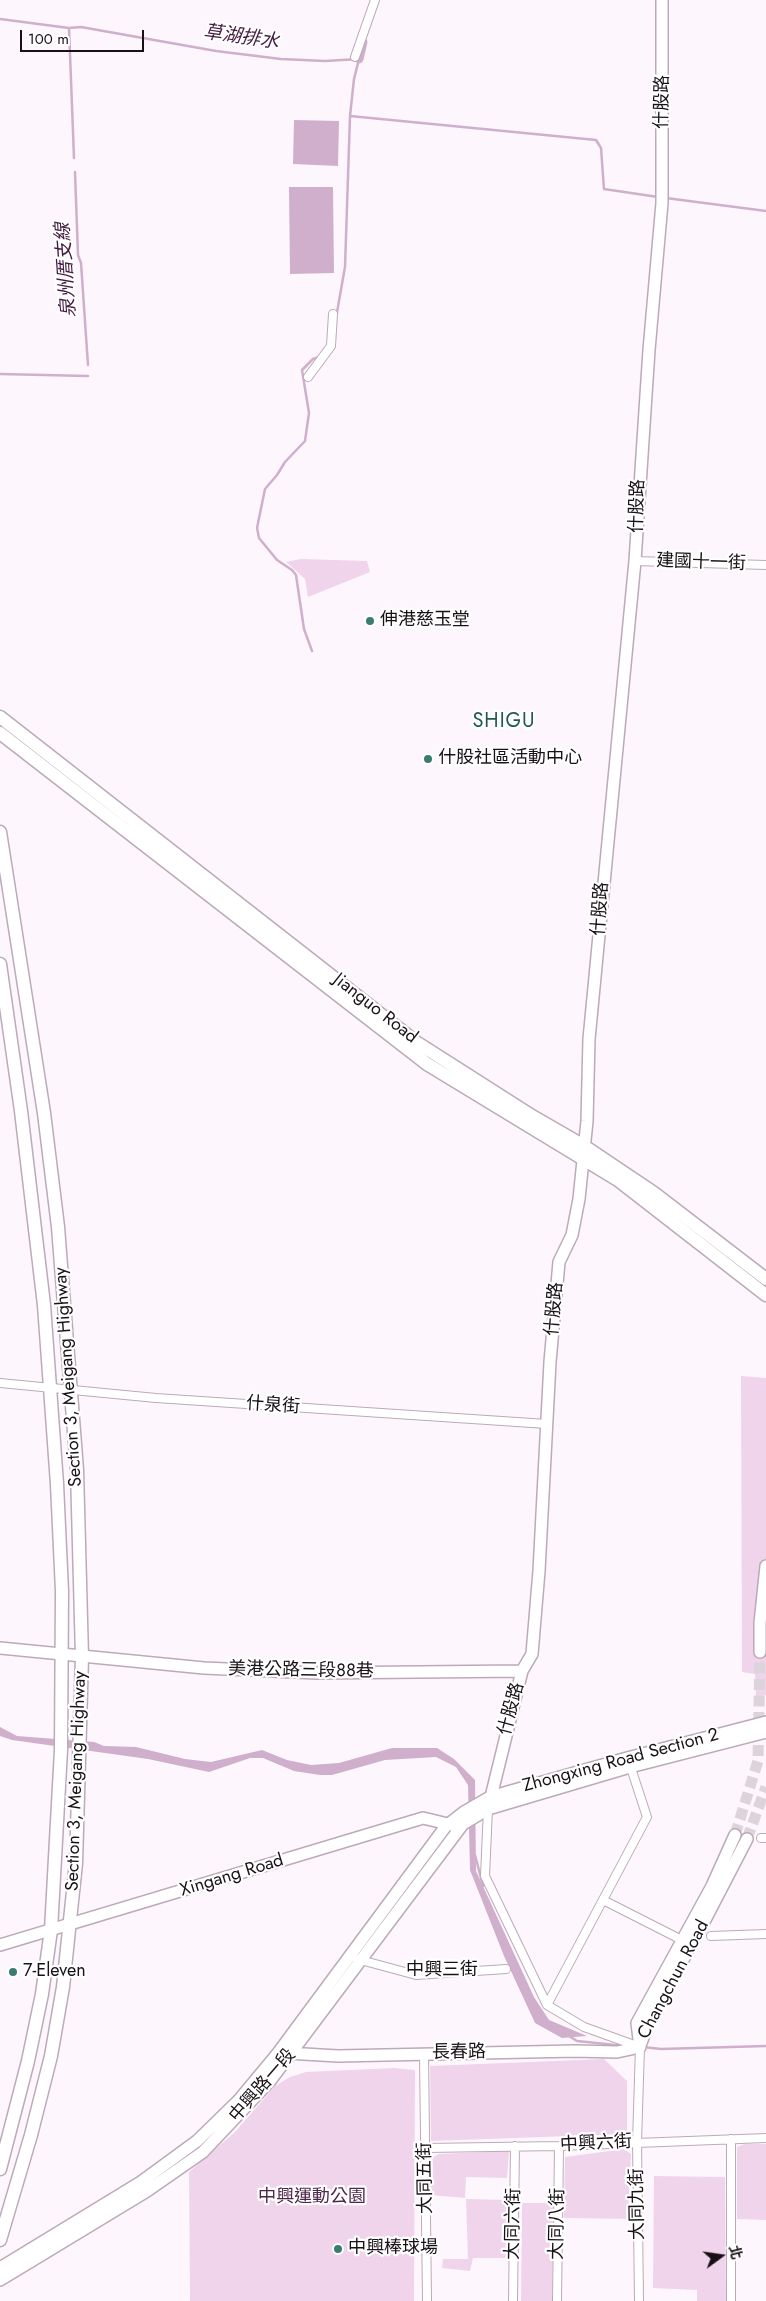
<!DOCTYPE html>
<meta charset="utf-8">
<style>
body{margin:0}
#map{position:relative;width:766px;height:2301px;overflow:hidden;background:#fef6fd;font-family:Jost,"Noto Sans TC",sans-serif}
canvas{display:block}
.north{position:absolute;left:696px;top:2231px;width:50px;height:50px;-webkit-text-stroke:4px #fff;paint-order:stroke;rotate:76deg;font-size:14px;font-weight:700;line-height:20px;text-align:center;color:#181217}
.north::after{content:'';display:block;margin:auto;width:18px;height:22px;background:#181217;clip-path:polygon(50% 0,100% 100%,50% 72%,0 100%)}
.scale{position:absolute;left:20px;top:30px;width:124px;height:22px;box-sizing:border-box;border:2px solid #181217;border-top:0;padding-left:6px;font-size:15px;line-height:18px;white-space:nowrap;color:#181217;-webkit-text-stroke:4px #fff;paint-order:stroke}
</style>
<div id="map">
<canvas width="766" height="2301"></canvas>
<div class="north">北</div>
<div class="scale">100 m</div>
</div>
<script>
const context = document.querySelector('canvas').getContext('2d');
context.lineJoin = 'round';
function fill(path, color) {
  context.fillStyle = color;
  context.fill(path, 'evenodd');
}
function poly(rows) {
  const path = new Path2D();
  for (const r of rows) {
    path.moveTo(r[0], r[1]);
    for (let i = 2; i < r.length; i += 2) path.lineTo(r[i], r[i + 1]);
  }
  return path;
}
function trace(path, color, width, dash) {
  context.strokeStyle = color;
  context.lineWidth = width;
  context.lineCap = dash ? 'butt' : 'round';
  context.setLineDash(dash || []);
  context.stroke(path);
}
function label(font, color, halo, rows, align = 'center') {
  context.font = font + ' Jost,"Noto Sans TC",sans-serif';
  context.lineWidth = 4.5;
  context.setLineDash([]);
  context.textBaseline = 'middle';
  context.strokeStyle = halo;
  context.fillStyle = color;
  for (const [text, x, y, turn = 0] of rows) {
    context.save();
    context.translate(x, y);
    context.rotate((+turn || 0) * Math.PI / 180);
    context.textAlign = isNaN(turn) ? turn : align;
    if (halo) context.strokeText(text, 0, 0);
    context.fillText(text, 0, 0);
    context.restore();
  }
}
const green = poly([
 [301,559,367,561,370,572,308,597,305,579,286,562],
 [741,1376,766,1378,766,1695,756,1697,755,1674,742,1672],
 [604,2059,627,2081,627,2134,431,2141,430,2066],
 [394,2068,415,2070,414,2301,190,2301,189,2172,235,2132,275,2086,290,2077,306,2072],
 [744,2144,766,2144,766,2220,737,2219,737,2147],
 [624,2149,631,2154,628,2219,564,2218,565,2157],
 [509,2151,507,2178,466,2177,465,2198,430,2195,430,2159,439,2154],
 [654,2176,725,2177,726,2301,697,2301,697,2290,653,2288],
 [466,2199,509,2200,511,2258,473,2258,470,2271,442,2268,443,2259,468,2259],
 [522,2203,553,2203,552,2301,521,2301]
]);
const water = poly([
 [294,120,339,121,338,166,293,164],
 [289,187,333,187,334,273,290,274],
 [0,1727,17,1736,94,1742,104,1746,136,1747,185,1759,211,1762,262,1750,287,1760,311,1765,339,1763,392,1748,437,1748,454,1759,475,1780,476,1871,534,1997,549,2020,587,2036,562,2038,535,2023,504,1956,470,1870,468,1785,456,1767,436,1757,385,1760,332,1775,320,1775,294,1771,263,1758,250,1758,209,1772,148,1759,12,1740,0,1736]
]);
const stream = poly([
 [0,19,69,28,81,27,216,51,281,59,325,61,359,59,354,79,350,116,345,267,336,318],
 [69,28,74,158],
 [350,116,596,140,601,148,604,189,658,197],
 [75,172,78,255,81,263,88,365],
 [666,198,766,211],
 [0,374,88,376],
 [312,651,304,629,296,575,292,570,277,560,259,538,257,528,265,489,277,475,285,462,305,441,309,413,302,370,313,359,319,357],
 [475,1855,483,1886],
 [569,2036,577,2041,625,2046],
 [643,2047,661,2049,766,2046]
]);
const canal = poly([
 [359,59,363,42]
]);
const secondaryTunnel = poly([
 [735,1835,758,1761,760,1652],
 [747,1839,766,1787]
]);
const street = poly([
 [355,57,375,0],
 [308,377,331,346,333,314],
 [635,561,766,565],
 [0,1383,156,1398,547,1424],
 [488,1809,485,1876,547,2005,584,2027,640,2047,637,2142,639,2301],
 [761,1838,766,1838],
 [603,1900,676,1937],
 [711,1936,766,1934],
 [357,1959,416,1975,506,1969],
 [547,2005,647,1817,629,1762],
 [424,2054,427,2301],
 [731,2139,731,2301],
 [426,2148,559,2146,766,2138],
 [513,2301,515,2146],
 [557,2301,559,2146]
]);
const secondary = poly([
 [0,1648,204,1668,317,1673,522,1671],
 [760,1652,760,1623,766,1566],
 [488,1809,522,1671,532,1654,539,1571,550,1362,559,1262,572,1235,579,1199,587,1121,589,1039,635,561,649,350,662,203,662,0],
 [0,1945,423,1818,452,1825],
 [641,2043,649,2021,706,1918,747,1839],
 [640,2047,637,2023,712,1886,735,1835],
 [287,2053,338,2056,575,2051,617,2052,640,2047],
 [0,2268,141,2182,197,2141,239,2100,278,2053,446,1826,464,1812,490,1797,627,1758,766,1722],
 [0,2280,147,2191,203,2152,270,2081,463,1824,488,1809,630,1767,766,1732]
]);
const primary = poly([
 [0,717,416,1042,532,1116,584,1146,654,1193,766,1279],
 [0,733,427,1064,618,1180,766,1295],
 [0,832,44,1113,58,1227,77,1470,82,1657,76,1863,63,1987,51,2056,31,2135,0,2240],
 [0,964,21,1111,44,1305,57,1484,62,1591,61,1750,51,1930,42,1994,28,2061,0,2169]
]);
const markers = [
 [370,621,5,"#397d70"],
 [428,759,5,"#397d70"],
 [13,1972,5,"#397d70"],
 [338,2249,5,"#397d70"]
];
const streetNames = [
 ["什股路",663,102,-89],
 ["什股路",638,506,-88],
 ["建國十一街",701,563,2],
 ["什股路",601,909,-86],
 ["Jianguo Road",375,1009,38],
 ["什股路",555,1309,-85],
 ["Section 3, Meigang Highway",69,1377,-94],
 ["什泉街",273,1406,4],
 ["美港公路三段88巷",301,1671,1],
 ["什股路",512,1709,-75],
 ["Zhongxing Road Section 2",621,1761,-15],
 ["Section 3, Meigang Highway",77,1781,-88],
 ["Xingang Road",232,1876,-17],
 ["中興三街",442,1971],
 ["Changchun Road",674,1980,-62],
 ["長春路",459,2053,-1],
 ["中興路一段",263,2086,-49],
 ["中興六街",596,2144,-3],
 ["大同五街",426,2178,-91],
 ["大同九街",638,2204,-91],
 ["大同六街",514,2224,-89],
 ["大同八街",558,2224,-89]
];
const poiNames = [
 ["伸港慈玉堂",380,621],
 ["什股社區活動中心",438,759],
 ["7-Eleven",23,1972],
 ["中興棒球場",348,2249]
];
const parkNames = [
 ["中興運動公園",312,2198]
];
const waterNames = [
 ["草湖排水",241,38,8],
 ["泉州厝支線",67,270,-94]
];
const quarterNames = [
 ["SHIGU",504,722]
];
fill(green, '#f0d4ec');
fill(water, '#cfafcb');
trace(stream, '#cfafcb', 2.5);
trace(canal, '#cfafcb', 9);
trace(secondaryTunnel, '#dcd4da', 11, [11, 5.5]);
trace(street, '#bcaab9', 10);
trace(secondary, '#bcaab9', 14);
trace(primary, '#bcaab9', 15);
trace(street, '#fff', 8);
trace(secondary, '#fff', 11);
trace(primary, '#fff', 12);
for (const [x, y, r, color] of markers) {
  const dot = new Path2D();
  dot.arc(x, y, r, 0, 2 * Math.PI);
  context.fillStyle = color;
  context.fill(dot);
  trace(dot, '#fff', 2);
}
label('18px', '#181217', '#fff', streetNames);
label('18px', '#181217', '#fff', poiNames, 'left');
label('18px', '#4f274c', '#fff', parkNames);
label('italic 19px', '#451d42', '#fff', waterNames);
context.letterSpacing = '1px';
label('20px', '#235a50', '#fff', quarterNames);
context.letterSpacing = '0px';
</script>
